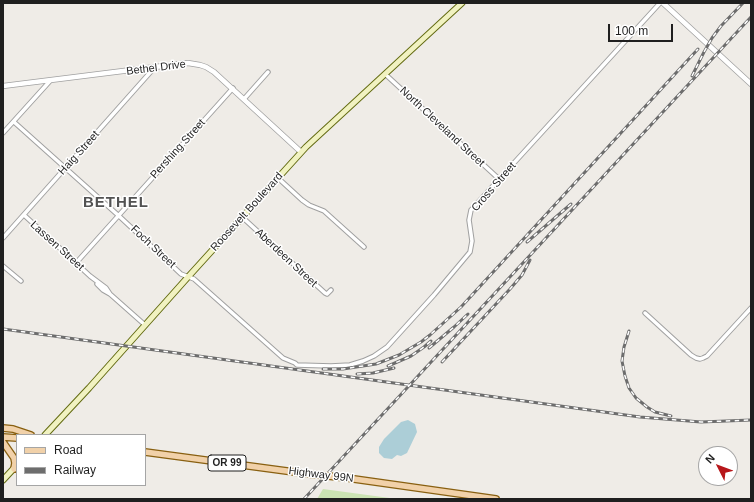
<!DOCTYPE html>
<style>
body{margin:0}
#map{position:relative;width:754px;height:502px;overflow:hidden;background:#efece7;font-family:Helvetica,sans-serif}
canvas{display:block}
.frame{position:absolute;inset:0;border:4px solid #1f1f1f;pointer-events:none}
.legend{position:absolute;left:16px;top:434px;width:130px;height:52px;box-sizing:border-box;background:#fff;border:1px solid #a5a5a5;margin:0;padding:5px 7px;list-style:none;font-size:12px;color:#1f1f1f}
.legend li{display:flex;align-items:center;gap:8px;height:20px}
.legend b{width:20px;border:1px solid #a5a5a5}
.north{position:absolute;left:698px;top:446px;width:40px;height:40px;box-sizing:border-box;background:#fff;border:1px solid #a5a5a5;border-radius:50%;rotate:312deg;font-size:11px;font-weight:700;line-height:16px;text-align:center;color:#1f1f1f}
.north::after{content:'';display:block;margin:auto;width:14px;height:18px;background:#b7171a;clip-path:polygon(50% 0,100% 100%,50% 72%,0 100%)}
.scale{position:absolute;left:608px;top:24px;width:65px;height:18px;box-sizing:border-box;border:2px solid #1f1f1f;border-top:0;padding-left:5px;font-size:12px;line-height:14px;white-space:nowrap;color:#1f1f1f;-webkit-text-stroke:3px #fff;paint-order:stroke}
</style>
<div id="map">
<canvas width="754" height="502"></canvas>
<div class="frame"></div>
<ul class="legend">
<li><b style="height:5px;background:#f1d1a9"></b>Road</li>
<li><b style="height:5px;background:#6d6d6d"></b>Railway</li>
</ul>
<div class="north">N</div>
<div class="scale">100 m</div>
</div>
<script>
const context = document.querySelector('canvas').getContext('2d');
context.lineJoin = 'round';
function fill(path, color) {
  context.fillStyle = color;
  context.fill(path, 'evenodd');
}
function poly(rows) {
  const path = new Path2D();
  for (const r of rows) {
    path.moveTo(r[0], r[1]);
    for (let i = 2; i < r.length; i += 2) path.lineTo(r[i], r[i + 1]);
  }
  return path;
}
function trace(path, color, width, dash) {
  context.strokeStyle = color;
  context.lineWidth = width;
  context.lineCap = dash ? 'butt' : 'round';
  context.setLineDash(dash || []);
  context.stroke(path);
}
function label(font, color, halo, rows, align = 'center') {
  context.font = font + ' Helvetica,sans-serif';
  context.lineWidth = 3;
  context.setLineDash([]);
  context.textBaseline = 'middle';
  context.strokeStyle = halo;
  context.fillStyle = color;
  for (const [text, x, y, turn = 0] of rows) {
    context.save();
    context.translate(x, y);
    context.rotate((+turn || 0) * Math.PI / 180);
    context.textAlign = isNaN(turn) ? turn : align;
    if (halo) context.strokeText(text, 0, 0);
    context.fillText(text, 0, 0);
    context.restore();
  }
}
const grass = poly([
 [323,489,397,499,317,499]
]);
const water = poly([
 [408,420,415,424,417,432,407,453,401,456,397,455,392,459,384,458,379,453,379,447,384,439,401,422]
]);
const minor = poly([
 [385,74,499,179],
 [244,99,268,72],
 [14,122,119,216,181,274,194,279,283,358,295,363,297,365,331,366,350,365,363,361,374,356,387,347,434,295,470,252,472,241,469,220,471,210,660,3],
 [3,133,50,81],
 [278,178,302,200,309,205,324,211,364,247],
 [24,215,90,276,106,288,110,294],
 [242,217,325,293,327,294,331,290],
 [3,238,155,67],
 [76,263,233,88],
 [3,266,21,281],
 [97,284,103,290,110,294,145,325],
 [645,313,691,355,696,358,700,359,703,358,707,356,751,308]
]);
const tertiary = poly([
 [663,3,751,84],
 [3,86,179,64,188,63,200,65,206,67,214,72,301,152]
]);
const secondary = poly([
 [45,435,89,388,188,277,306,147,462,3],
 [3,480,16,466]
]);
const primary = poly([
 [3,428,13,429,31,435],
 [3,437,17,438],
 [3,442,14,458,15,463,14,469],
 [145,452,309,474],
 [347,478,496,499]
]);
const rail = poly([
 [692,76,704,52,712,38,721,26,743,3],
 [527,242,571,204],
 [3,329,640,417,701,422,751,420],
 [629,331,624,347,622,361,625,376,629,388,636,398,647,407,655,412,671,416],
 [429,348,454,327,468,314],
 [442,362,510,289,522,275,530,260],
 [388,366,411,356,424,347,431,341],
 [323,369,343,369,376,364,399,355,421,342,430,335,461,307,698,49],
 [357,374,373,373,394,368],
 [304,499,751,17]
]);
const primaryBridge = poly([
 [309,474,347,478]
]);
const shields = [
 [227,463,38]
];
const shieldNames = [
 ["OR 99",227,463]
];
const streetNames = [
 ["Bethel Drive",156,68,-7],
 ["North Cleveland Street",442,127,43],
 ["Pershing Street",178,149,-48],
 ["Haig Street",79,153,-48],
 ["Cross Street",494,187,-49],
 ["Roosevelt Boulevard",247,212,-48],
 ["Lassen Street",57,246,42],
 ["Foch Street",153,247,43],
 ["Aberdeen Street",286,258,43],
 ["Highway 99N",321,475,7]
];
const districtNames = [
 ["BETHEL",116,203]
];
fill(grass, '#cbe3b3');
fill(water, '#acced7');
trace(minor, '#a0a0a0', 5.5);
trace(tertiary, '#a0a0a0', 6);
trace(secondary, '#636b12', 7);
trace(primary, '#896011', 8);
trace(minor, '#fff', 3.5);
trace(tertiary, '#fff', 4.5);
trace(secondary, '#f1f2c1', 5);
trace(primary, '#f1d1a9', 5.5);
trace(rail, '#6d6d6d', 3);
trace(rail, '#fff', 1.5, [4.5]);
trace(primaryBridge, '#896011', 8, []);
trace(primaryBridge, '#f1d1a9', 5.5);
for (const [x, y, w] of shields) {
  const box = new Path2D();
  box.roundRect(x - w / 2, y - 8, w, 16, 3);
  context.fillStyle = '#fff';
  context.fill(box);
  trace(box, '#1f1f1f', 1);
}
label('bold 10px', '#1f1f1f', null, shieldNames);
label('11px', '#1f1f1f', '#fff', streetNames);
context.letterSpacing = '1px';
label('bold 15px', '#525252', '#fff', districtNames);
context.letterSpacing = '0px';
</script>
